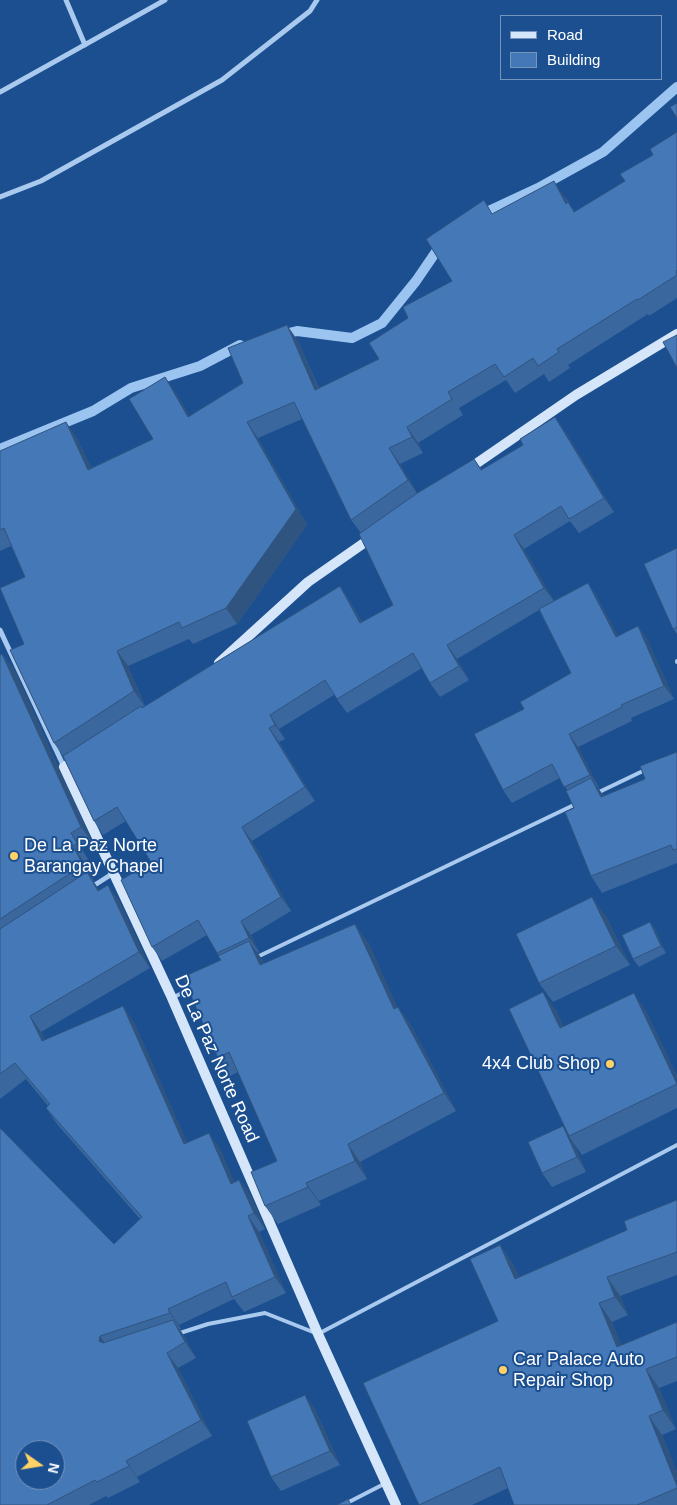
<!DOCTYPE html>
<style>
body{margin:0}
#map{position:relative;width:677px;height:1505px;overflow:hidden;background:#1b4f8f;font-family:Helvetica,sans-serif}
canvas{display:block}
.legend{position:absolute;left:500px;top:15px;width:162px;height:65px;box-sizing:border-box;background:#1b4f8f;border:1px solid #7695bc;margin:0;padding:6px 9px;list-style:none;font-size:15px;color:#fff}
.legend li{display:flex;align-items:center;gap:10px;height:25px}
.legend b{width:25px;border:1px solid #7695bc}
.north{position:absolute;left:15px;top:1440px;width:50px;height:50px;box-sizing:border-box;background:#1b4f8f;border:1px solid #7695bc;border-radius:50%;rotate:103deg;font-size:14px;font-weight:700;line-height:20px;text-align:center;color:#fff}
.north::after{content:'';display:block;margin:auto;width:18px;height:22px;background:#ffd166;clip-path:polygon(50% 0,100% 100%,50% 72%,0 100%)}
</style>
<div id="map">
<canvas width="677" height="1505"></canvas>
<ul class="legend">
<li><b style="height:6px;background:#d6e6fa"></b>Road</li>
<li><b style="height:14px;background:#4478b7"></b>Building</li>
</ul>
<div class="north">N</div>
</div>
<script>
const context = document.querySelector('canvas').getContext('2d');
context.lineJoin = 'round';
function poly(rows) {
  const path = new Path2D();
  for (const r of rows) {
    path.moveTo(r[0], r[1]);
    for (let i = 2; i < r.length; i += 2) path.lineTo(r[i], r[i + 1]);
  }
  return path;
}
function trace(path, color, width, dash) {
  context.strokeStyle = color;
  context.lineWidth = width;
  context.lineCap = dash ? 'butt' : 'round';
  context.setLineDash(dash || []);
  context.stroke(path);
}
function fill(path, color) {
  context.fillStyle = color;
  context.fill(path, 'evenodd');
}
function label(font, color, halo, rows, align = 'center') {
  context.font = font + ' Helvetica,sans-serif';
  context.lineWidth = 4;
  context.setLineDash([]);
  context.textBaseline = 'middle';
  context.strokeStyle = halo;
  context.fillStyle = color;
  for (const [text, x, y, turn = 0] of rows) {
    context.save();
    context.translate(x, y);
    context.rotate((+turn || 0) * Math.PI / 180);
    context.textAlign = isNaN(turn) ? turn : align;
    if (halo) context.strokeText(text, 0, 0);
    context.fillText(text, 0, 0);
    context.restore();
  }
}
const stream = poly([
 [480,215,538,188,603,152,677,87],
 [281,335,297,331,352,338,382,323,416,281,442,243],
 [0,449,93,411,131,388,200,366,240,345]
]);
const lane = poly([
 [677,661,677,662],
 [597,793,645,770],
 [255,958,578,803],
 [174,997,192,988],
 [177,1334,208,1324,265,1313,318,1334,677,1145],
 [343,1505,384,1484]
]);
const street = poly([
 [66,0,85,45],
 [0,92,165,0],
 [0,197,41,181,222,80,310,11,317,0],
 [0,630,64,767],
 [90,888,112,874]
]);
const secondary = poly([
 [467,470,576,395,677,334],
 [219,663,308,582,374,536],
 [79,758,64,767,172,998,318,1334,396,1505]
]);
const wall = poly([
 [677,132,677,298,649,316,648,314,568,365,570,368,549,382,544,374,515,393,506,380,459,408,463,415,418,443,423,453,400,464,417,493,474,459,482,470,565,431,614,512,579,533,570,521,524,549,554,601,588,583,597,597,618,636,638,626,647,639,674,699,631,718,632,721,578,747,599,788,598,789,604,796,645,779,677,752,677,863,602,893,591,876,574,808,567,790,560,778,512,803,503,790,524,709,571,673,539,610,457,659,469,680,440,697,430,683,422,668,347,713,334,695,279,729,285,739,279,742,315,801,252,841,291,911,251,935,259,952,257,953,264,963,368,942,397,1007,398,1007,411,1025,456,1111,360,1162,367,1179,319,1201,321,1205,278,1224,265,1206,277,1161,238,1072,230,1076,218,1058,221,960,219,956,207,935,162,961,152,947,151,862,126,821,103,835,94,821,63,756,54,743,24,644,25,577,11,546,0,551,0,451,77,438,91,468,153,439,176,393,189,416,243,383,298,341,319,388,379,359,408,318,452,281,493,214,565,197,575,212,625,181],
 [302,419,351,520,361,533,393,605,362,622,349,600,340,586,145,706,128,666,189,639,193,644,237,624,307,525,258,438],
 [677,548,677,634,673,629],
 [2,654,14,669,92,842,82,848,88,859,84,862,94,881,93,881,99,890,108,885,119,901,150,968,41,1032,45,1040,134,1022,187,1143,220,1149,234,1182,239,1180,251,1196,265,1229,259,1232,286,1293,244,1312,234,1299,179,1325,181,1329,180,1329,184,1336,196,1358,178,1368,212,1436,137,1477,140,1482,108,1498,106,1496,89,1505,0,1505,114,1244,140,1219,57,1124,46,1108,48,1106,26,1079,0,1099,0,655],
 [606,916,630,965,553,1002,539,983],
 [650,922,655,929,666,953,639,967,633,959],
 [556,1010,563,1026,646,1011,677,1076,677,1108,582,1155,574,1144,586,1172,552,1187,542,1173,567,1132],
 [677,1200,677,1275,620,1296,628,1315,612,1322,621,1345,677,1322,677,1381,659,1388,676,1429,662,1435,677,1472,677,1505,514,1505,508,1488,472,1505,419,1505,498,1321,500,1245,513,1264,519,1277,627,1230],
 [315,1409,340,1465,281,1491,271,1477]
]);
const shadedWall = poly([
 [554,181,565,197,577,220,566,204],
 [287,325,298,341,326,406,315,390],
 [165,377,176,393,199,433,188,417],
 [555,417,565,431,614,512,604,498],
 [66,422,77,438,99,486,88,470],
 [247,422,258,438,307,525,237,624,226,608],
 [407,427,418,443,423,453,412,437],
 [389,448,400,464,419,496,408,480],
 [514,535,524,549,554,601,544,588],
 [588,583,597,597,626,650,616,637],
 [340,586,349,600,370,637,360,623],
 [638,626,647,639,674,699,664,686],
 [447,645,457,659,469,680,459,666],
 [117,651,128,666,145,707,134,691],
 [2,654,14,669,92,842,81,827],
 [270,715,279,729,285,739,275,725],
 [269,728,279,742,315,801,305,787],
 [569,734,578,747,599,788,590,775],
 [591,778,603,795,613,814,601,797],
 [242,827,252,841,291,911,281,897],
 [71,833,82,848,88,859,77,843],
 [73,846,84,862,94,881,83,865],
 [87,872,98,888,109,907,98,891],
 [108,885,119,901,150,968,139,952],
 [592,897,606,916,630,965,616,946],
 [241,921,251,935,259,952,249,938],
 [650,922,655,929,666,953,661,946],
 [355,924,368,942,406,1027,394,1009],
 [249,941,262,959,272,983,260,965],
 [543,992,556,1010,573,1046,560,1028],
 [634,993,646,1011,677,1076,677,1084],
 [123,1006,134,1022,195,1160,184,1144],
 [398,1007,411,1025,456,1111,444,1093],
 [30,1016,41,1032,54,1057,42,1041],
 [563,1126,574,1144,586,1172,577,1157],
 [209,1133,220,1149,242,1200,231,1184],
 [348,1144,360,1162,367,1179,355,1161],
 [239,1180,251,1196,265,1229,254,1213],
 [306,1183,319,1201,321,1205,308,1187],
 [248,1216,259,1232,286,1293,275,1277],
 [500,1245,513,1264,528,1297,515,1279],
 [607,1277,620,1296,628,1315,615,1297],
 [599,1303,612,1322,630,1365,617,1347],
 [168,1309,179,1325,181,1329,170,1313],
 [173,1320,184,1336,196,1358,185,1342],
 [100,1336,111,1352,99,1341],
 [167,1353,178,1368,212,1436,201,1420],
 [646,1369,659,1388,676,1429,663,1410],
 [305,1395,315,1409,340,1465,330,1451],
 [649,1416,662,1435,677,1472,677,1486],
 [126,1461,137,1477,140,1482,129,1466]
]);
const building = poly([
 [677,103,677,118,670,107,677,103],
 [677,132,677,270,676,271,677,275,638,300,637,299,557,349,559,352,538,366,533,358,504,377,495,364,448,392,452,399,407,427,412,437,389,448,408,480,351,520,294,402,247,422,296,509,226,608,182,628,179,622,117,651,134,691,54,743,10,650,24,644,0,588,25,577,4,528,0,530,0,451,66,422,88,470,153,439,129,399,165,377,188,417,243,383,228,348,287,325,315,390,379,359,369,343,408,318,403,307,452,281,426,239,484,200,492,214,554,181,566,204,568,202,574,212,625,181,620,174,653,155,650,149,677,132],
 [677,335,677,368,663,342,677,335],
 [555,417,604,498,569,519,561,506,514,535,544,588,447,645,459,666,430,683,413,653,337,699,325,680,270,715,275,725,269,728,305,787,242,827,281,897,241,921,249,938,217,953,198,920,152,947,121,880,151,862,117,807,94,821,63,756,141,706,142,708,340,586,360,623,393,605,359,534,416,494,474,459,481,470,523,445,520,439,555,417],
 [677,548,677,627,673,629,644,564,677,548],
 [588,583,616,637,638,626,664,686,621,705,622,707,569,734,590,775,564,787,552,764,503,790,474,734,524,709,520,702,571,673,539,609,588,583],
 [2,654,81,827,71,833,77,843,73,846,83,865,0,919,0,655,2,654],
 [677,752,677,849,673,850,671,845,591,876,565,812,574,808,566,791,591,778,601,797,645,779,640,766,677,752],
 [87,872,98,891,108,885,139,952,30,1016,42,1041,123,1006,184,1144,209,1133,231,1184,239,1180,254,1213,248,1216,275,1277,232,1297,226,1282,168,1309,170,1313,100,1336,99,1341,103,1343,173,1320,185,1342,167,1353,201,1420,126,1461,129,1466,97,1482,95,1480,47,1505,0,1505,0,1128,114,1244,142,1217,46,1108,50,1104,15,1063,0,1074,0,929,87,872],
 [25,1450,55,1450,55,1480,25,1480,25,1450],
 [592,897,616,946,539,983,516,934,592,897],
 [650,922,661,946,633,959,622,935,650,922],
 [355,924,394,1009,398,1007,444,1093,348,1144,355,1161,306,1183,308,1187,265,1206,251,1172,277,1161,229,1052,218,1058,183,977,221,960,218,956,249,941,260,965,355,924],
 [543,992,560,1028,634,993,677,1084,569,1136,509,1009,543,992],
 [563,1126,577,1157,542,1173,528,1142,563,1126],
 [677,1200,677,1252,607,1277,615,1297,599,1303,617,1347,677,1322,677,1357,646,1369,663,1410,649,1416,677,1486,677,1488,637,1505,514,1505,500,1467,419,1505,363,1383,498,1321,470,1259,500,1245,515,1279,627,1230,624,1221,677,1200],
 [305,1395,330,1451,271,1477,247,1421,305,1395],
 [348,1499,351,1505,337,1505,348,1499]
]);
const markers = [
 [14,856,5,"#ffd166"],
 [610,1064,5,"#ffd166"],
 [503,1370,5,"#ffd166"]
];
const poiNames = [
 ["De La Paz Norte",24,846],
 ["Barangay Chapel",24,867],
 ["4x4 Club Shop",600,1064,"right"],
 ["Car Palace Auto",513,1360],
 ["Repair Shop",513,1381]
];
const streetNames = [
 ["De La Paz Norte Road",216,1059,66]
];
trace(stream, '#9cc4f0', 10);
trace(lane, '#a9c9ee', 4);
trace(street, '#a9c9ee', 5);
trace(secondary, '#d6e6fa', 10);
fill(wall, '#3a679d');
fill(shadedWall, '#305480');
fill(building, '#4478b7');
trace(building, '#305480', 1);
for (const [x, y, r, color] of markers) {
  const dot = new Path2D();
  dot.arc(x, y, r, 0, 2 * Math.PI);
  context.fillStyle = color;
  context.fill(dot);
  trace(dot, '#1b4f8f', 2);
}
label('18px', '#fff', '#1b4f8f', poiNames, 'left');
label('18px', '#fff', '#1b4f8f', streetNames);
</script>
